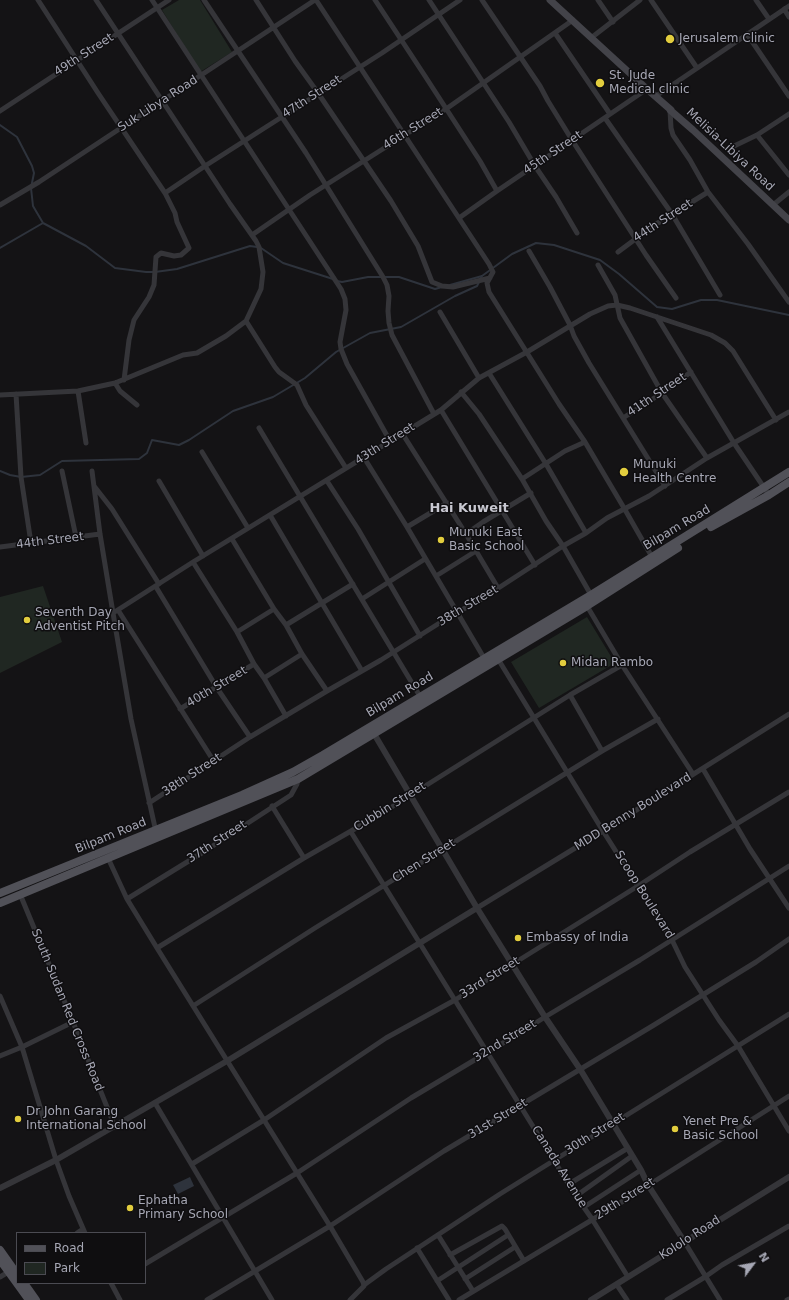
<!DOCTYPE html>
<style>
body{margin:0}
#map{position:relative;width:789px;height:1300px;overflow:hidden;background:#141315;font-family:"DejaVu Sans",sans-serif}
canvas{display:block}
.legend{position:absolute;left:16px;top:1232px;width:130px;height:52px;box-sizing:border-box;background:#0f0e10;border:1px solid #4b4b52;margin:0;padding:5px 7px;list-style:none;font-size:12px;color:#a6a7b4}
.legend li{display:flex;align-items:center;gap:8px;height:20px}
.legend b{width:20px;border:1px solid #4b4b52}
.north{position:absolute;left:733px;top:1244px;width:40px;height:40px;-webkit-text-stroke:3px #0f0e10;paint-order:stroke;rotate:58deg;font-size:11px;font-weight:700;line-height:16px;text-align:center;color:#a6a7b4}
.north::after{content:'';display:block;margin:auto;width:14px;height:18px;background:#a6a7b4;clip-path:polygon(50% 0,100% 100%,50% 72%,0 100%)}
</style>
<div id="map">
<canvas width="789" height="1300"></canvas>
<ul class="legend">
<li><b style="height:5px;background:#515158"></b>Road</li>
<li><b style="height:11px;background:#202722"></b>Park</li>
</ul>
<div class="north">N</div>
</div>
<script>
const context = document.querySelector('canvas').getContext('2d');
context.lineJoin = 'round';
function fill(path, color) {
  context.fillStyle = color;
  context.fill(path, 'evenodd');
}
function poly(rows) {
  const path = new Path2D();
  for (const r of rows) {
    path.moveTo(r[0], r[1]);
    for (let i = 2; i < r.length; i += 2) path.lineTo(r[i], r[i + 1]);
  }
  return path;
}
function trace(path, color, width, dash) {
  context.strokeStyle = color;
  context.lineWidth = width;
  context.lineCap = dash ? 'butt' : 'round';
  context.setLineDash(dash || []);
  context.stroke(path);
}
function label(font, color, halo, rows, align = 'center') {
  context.font = font + ' "DejaVu Sans",sans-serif';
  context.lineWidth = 3;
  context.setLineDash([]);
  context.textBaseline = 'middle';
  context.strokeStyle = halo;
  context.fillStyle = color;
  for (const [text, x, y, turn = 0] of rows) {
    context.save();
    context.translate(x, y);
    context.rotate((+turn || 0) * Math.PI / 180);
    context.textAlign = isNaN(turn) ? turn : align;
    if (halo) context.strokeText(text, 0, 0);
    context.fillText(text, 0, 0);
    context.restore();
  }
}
const green = poly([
 [179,0,200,0,232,52,200,72,162,10],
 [43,586,62,642,0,673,0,597],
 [587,617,615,663,539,708,511,662]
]);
const water = poly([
 [190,1177,194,1186,178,1194,173,1185]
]);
const stream = poly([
 [0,125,17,137,32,166,34,173,31,188,33,206,43,223,86,246,115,268,146,272,155,272,177,269,250,246,257,247],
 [0,248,43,223],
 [261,248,283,263,333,279],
 [337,281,342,282,368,277,399,277,435,289,442,287],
 [450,285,482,276,512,254,536,243,554,245,600,260,619,274,657,307,672,309,701,300,717,300,789,315],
 [0,471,10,475,21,477,40,475,62,461,139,459,147,453,152,440,179,445,189,440,233,411,273,397,305,378,336,352,370,333,401,327,455,296,477,286,482,276]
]);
const minor = poly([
 [38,0,98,93,165,193,175,213,177,222,189,248,181,255,174,256,161,253,156,257,154,285,149,297,134,320,129,340,124,380],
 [152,0,341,289,345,299,346,310,340,342,341,349,347,364,390,441],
 [204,0,306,153,383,277,387,285,389,296,388,311,389,323,392,335,434,414],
 [256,0,295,61,318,93,391,201,418,246,432,282,442,286,453,287,490,278],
 [316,0,489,264,493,272,487,283,489,292,559,404,585,442,624,508,652,557],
 [375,0,425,76,480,161,497,191],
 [429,0,509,122,535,166,556,197,577,233],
 [482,0,540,86,548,101,572,140,646,255,676,298],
 [598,0,613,22],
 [651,0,697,68],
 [756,0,769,19],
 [784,9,789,17],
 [555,33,610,114],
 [747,34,789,96],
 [591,38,640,0],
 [656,96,789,6],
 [670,110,671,128,673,135,690,160,708,192,748,244,789,302],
 [0,111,169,0],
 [605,118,672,214,720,295],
 [757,135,789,175],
 [730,148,757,135,789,114],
 [165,193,205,166,382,53,460,0],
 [0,205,39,182,315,0],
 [773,205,789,192],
 [459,218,497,191,647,89],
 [252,235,310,195,446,109,573,20],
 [529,251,550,287,570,325,574,336,589,363,665,486],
 [618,252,653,226,708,192],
 [598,265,615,295,620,318,662,393,707,458],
 [440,312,479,378],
 [657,317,734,443,769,495],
 [246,321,275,367,279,372,297,385,306,405,346,468],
 [489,373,546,464,586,533],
 [115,383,120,391,137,405],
 [78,391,86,443],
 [461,392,479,414,522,479,546,521,563,546,591,595],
 [16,394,21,477,31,543],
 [0,395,78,391,115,383,183,355,197,353,226,336,246,321,261,289,263,272,259,247,256,241,230,204,96,0],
 [441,410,535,565],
 [623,418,662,393,691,372],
 [259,428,421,698],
 [402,433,466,534,498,588],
 [202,452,248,528],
 [363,456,407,527,484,658],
 [62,471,76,537],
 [92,471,100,534,113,613],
 [522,479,565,451,585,442],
 [159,481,203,556],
 [327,481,358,529,420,636],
 [94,486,112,509,159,584],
 [270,515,362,671],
 [407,527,447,503],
 [466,534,483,522,531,493],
 [232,539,274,609,286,625,302,654,327,691],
 [0,547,100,534],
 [193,562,237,632,254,664,264,678,286,716],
 [436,576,476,551],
 [156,587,217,688,250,737],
 [362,599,425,559],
 [587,606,622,665,693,774],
 [118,610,213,760],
 [286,625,353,584],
 [237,632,274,609],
 [498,659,603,831,672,940,685,967,719,1020,738,1046,789,1131],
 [264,678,302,654],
 [570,695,602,751],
 [180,709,254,664],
 [703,769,750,849,789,908],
 [149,803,250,737,327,691,381,660,449,617,480,600,563,546,586,533,607,518,649,496,707,458,789,412],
 [272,806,304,858],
 [156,832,131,719,113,613,193,562,441,410,479,378,527,352,590,314,608,306,617,305,630,308,711,335,725,343,733,351,776,420],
 [351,832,576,1196,592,1219,628,1277],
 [108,858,127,899,157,948,330,1226,363,1282,364,1286,350,1300],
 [20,894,73,1022,115,1127],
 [127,899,205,851,291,795,297,784,298,779],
 [477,908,603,831,789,714],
 [157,948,304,858,379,815,570,695,622,665],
 [0,996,22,1047,56,1160,69,1196,85,1233],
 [193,1006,315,928,602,751,658,719],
 [0,1056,22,1047,73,1022],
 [155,1103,272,1300],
 [192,1164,264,1120,386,1038,455,1000,638,886,690,852,789,792],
 [569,1184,628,1148],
 [576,1196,632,1156],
 [584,1207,641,1170],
 [77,1233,83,1229],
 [438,1235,473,1291],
 [684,1241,720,1300],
 [417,1248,449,1300],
 [450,1255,502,1226,505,1229,524,1261],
 [145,1264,297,1173,411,1098,518,1034,545,1017,640,960,789,866],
 [0,1277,10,1271],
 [465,1279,515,1247],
 [437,1281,508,1235],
 [111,1283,120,1300],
 [364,1285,386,1269,500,1194,789,1014],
 [617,1285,627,1300],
 [207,1300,330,1226,444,1151,654,1025,756,962,789,939],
 [459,1300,625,1200,789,1096],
 [667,1300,705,1277,722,1265,789,1226],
 [787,1300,789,1299]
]);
const tertiary = poly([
 [373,732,477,908,545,1017,580,1069,641,1170,648,1185,684,1241],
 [0,1188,56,1160,227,1061,477,908],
 [591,1300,789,1177]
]);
const secondary = poly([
 [550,0,647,89,671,110,670,110,693,130,789,220]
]);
const primary = poly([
 [711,527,769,495,789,482],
 [0,893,242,795,293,772,323,755,591,595,789,472],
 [0,903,298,779,587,606,678,548],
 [0,1250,17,1274],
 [0,1260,29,1300],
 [24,1283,36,1300]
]);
const markers = [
 [670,39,5,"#e2cd3e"],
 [600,83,5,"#e2cd3e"],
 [624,472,5,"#e2cd3e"],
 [441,540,4,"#e2cd3e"],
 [27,620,4,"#e2cd3e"],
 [563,663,4,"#e2cd3e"],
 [518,938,4,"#e2cd3e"],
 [18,1119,4,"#e2cd3e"],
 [675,1129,4,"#e2cd3e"],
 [130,1208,4,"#e2cd3e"]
];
const poiNames = [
 ["Jerusalem Clinic",679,39],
 ["St. Jude",609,76],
 ["Medical clinic",609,90],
 ["Munuki",633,465],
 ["Health Centre",633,479],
 ["Munuki East",449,533],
 ["Basic School",449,547],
 ["Seventh Day",35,613],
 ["Adventist Pitch",35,627],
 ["Midan Rambo",571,663],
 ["Embassy of India",526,938],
 ["Dr John Garang",26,1112],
 ["International School",26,1126],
 ["Yenet Pre &",683,1122],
 ["Basic School",683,1136],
 ["Ephatha",138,1201],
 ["Primary School",138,1215]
];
const streetNames = [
 ["49th Street",84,55,-33],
 ["47th Street",312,97,-33],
 ["Suk Libya Road",158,104,-33],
 ["46th Street",413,129,-32],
 ["Melisia-Libiya Road",730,150,43],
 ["45th Street",553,153,-34],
 ["44th Street",663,221,-33],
 ["41th Street",657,395,-34],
 ["43th Street",385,444,-32],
 ["Bilpam Road",677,528,-31],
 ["44th Street",50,541,-7],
 ["38th Street",468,606,-31],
 ["40th Street",217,687,-31],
 ["Bilpam Road",400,695,-31],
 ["38th Street",192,775,-33],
 ["Cubbin Street",390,807,-32],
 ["MDD Benny Boulevard",633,812,-32],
 ["Bilpam Road",111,836,-22],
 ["37th Street",217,842,-33],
 ["Chen Street",424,861,-32],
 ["Scoop Boulevard",644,895,58],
 ["33rd Street",490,978,-32],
 ["South Sudan Red Cross Road",67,1010,68],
 ["32nd Street",505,1041,-31],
 ["31st Street",498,1119,-31],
 ["30th Street",595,1134,-32],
 ["Canada Avenue",559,1167,58],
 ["29th Street",625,1199,-32],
 ["Kololo Road",690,1238,-33]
];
const neighbourhoodNames = [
 ["Hai Kuweit",469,509]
];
fill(green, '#202722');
fill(water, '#2e333c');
trace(stream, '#2e333c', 2);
trace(minor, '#353539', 5);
trace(tertiary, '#353539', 6);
trace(secondary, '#434349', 7);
trace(primary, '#515158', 8);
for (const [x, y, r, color] of markers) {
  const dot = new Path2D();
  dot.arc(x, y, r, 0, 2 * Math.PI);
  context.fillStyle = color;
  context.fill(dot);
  trace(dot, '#0f0e10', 1.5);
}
label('12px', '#a6a7b4', '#0f0e10', poiNames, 'left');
label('12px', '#a6a7b4', '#0f0e10', streetNames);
label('bold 13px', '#c7c7d0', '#0f0e10', neighbourhoodNames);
</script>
